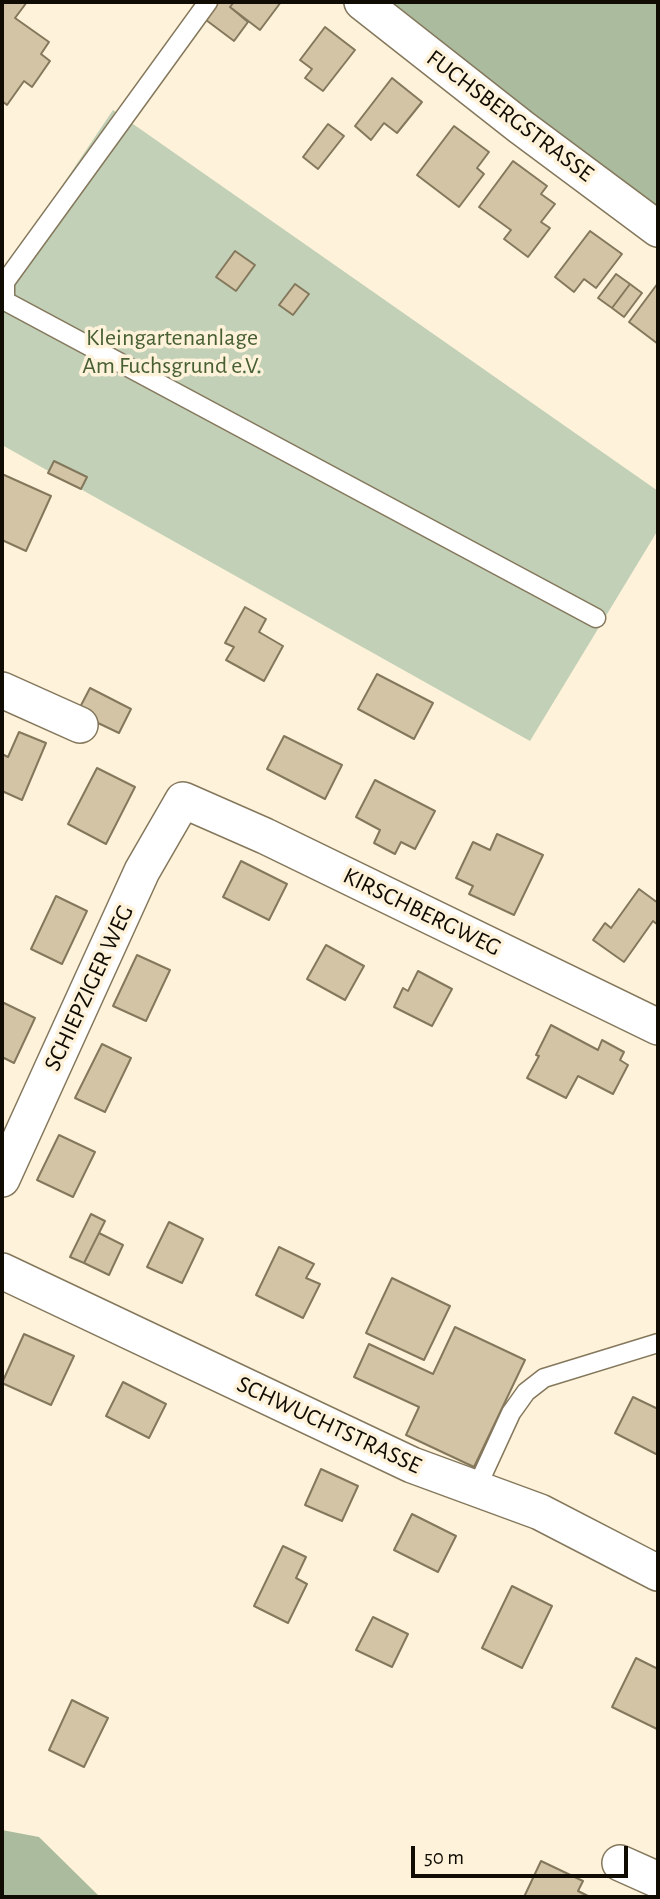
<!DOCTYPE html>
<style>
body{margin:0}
#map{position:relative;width:660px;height:1899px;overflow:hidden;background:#fef3da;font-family:"Alegreya Sans",sans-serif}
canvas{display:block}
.frame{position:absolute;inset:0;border:4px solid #110c03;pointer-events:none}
.scale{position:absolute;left:411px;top:1846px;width:217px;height:32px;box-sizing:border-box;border:4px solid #110c03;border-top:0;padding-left:9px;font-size:21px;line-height:24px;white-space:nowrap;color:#110c03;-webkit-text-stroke:5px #fef3da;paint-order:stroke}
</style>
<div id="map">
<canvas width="660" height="1899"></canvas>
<div class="frame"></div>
<div class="scale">50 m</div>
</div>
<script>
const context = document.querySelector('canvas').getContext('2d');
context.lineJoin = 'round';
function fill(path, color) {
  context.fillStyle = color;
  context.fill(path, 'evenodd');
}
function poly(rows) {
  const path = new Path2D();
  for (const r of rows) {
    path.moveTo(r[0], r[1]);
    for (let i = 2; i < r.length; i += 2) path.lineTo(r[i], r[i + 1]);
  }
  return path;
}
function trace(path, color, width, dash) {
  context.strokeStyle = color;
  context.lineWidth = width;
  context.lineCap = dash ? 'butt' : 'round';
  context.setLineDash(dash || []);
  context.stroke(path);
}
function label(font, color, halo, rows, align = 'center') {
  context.font = font + ' "Alegreya Sans",sans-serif';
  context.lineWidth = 7;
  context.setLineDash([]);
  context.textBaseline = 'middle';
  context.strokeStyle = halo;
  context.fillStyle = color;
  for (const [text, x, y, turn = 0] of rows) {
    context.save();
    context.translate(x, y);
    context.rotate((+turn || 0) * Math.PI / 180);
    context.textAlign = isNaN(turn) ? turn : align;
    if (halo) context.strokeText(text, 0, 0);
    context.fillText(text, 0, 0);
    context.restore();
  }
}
const green = poly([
 [113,110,658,491,658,530,530,741,2,445,2,275]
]);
const forest = poly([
 [362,2,658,2,658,229],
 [2,1830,39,1837,100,1897,2,1897]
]);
const building = poly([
 [2,2,27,2,15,18,49,42,41,54,50,61,32,87,24,81,7,105,2,101,2,2],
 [214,2,234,2,230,7,248,22,234,41,202,17,214,2],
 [234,2,281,2,260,30,230,7,234,2],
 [325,27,355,50,323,91,305,78,312,69,300,60,325,27],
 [392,78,422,102,397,133,384,123,371,140,355,126,392,78],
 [328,124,344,136,318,169,303,157,328,124],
 [454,126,489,152,477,168,484,174,459,207,417,175,454,126],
 [513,161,547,186,541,194,555,204,541,222,550,228,528,257,504,239,511,230,479,207,513,161],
 [590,231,622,254,596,288,584,279,574,292,555,277,590,231],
 [235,251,255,265,236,291,216,277,235,251],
 [616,274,630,284,612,308,598,298,616,274],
 [658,283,658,344,629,322,658,283],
 [295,284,309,294,293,315,279,305,295,284],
 [630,284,642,293,624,317,612,308,630,284],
 [54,461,87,477,81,489,48,473,54,461],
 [2,474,51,496,26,551,2,540,2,474],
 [245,607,266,619,259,632,283,646,264,681,226,660,234,647,225,643,245,607],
 [377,674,433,703,414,739,358,709,377,674],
 [90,688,131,709,119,733,77,713,90,688],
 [19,732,46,743,22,800,2,791,2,754,8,757,19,732],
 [284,736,342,765,325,799,267,769,284,736],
 [97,768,135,787,106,844,68,824,97,768],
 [375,780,435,811,415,849,401,842,395,854,374,843,380,830,356,817,375,780],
 [497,834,543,855,514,915,469,894,473,886,456,878,473,842,490,850,497,834],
 [241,861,287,884,269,920,223,897,241,861],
 [639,889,658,903,658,925,653,921,624,962,593,940,605,923,611,928,639,889],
 [56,896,87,911,62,964,31,949,56,896],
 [326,945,364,966,345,1000,307,979,326,945],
 [137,955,170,970,146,1021,113,1006,137,955],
 [418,971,452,989,432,1026,394,1007,403,988,408,991,418,971],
 [2,1002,35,1018,14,1063,2,1057,2,1002],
 [551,1025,598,1050,602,1040,624,1052,620,1060,628,1065,613,1094,578,1076,566,1098,527,1078,539,1056,536,1055,551,1025],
 [102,1044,131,1058,105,1112,75,1098,102,1044],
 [59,1135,95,1152,73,1197,37,1180,59,1135],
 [91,1214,105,1221,84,1263,70,1257,91,1214],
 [169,1222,203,1239,182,1283,147,1267,169,1222],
 [99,1233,123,1245,109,1275,84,1263,99,1233],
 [279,1247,314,1264,306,1278,320,1284,303,1318,256,1295,279,1247],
 [392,1278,450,1306,424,1360,366,1333,392,1278],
 [455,1327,525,1360,474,1467,406,1435,419,1407,354,1377,369,1344,433,1374,455,1327],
 [24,1334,74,1356,51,1405,2,1383,24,1334],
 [123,1382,166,1404,149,1438,106,1416,123,1382],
 [633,1397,658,1409,658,1455,615,1433,633,1397],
 [321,1469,358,1486,342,1521,305,1505,321,1469],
 [412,1514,456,1536,438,1572,394,1550,412,1514],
 [283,1546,306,1557,296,1578,307,1584,288,1623,254,1606,283,1546],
 [512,1586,552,1606,522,1668,482,1648,512,1586],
 [373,1617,408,1634,392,1667,356,1650,373,1617],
 [636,1658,658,1669,657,1729,612,1707,636,1658],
 [72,1700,108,1718,84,1767,49,1750,72,1700],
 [541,1861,583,1881,578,1891,588,1896,588,1897,524,1897,541,1861]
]);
const service = poly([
 [208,2,5,282,5,301,596,618],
 [476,1489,511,1413,526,1392,544,1378,658,1343]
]);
const minor = poly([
 [362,2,521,127,658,229],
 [2,690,80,725],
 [2,1179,142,871,183,800,265,836,658,1027],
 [2,1271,412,1465,540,1512,658,1573],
 [620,1863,658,1880]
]);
const streetNames = [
 ["FUCHSBERGSTRASSE",510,116,37],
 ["KIRSCHBERGWEG",422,912,26],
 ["SCHIEPZIGER WEG",89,988,-65],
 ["SCHWUCHTSTRASSE",329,1425,25]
];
const parkNames = [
 ["Kleingartenanlage",172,338],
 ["Am Fuchsgrund e.V.",172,366]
];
fill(green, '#c1d0b6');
fill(forest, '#abbb9e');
fill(building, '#d3c4a6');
trace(building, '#84785c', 2);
trace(service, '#84775c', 21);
trace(minor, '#84775c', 38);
trace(service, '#fff', 18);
trace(minor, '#fff', 35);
label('24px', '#110c03', '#fef3da', streetNames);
label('24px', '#475f33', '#fef3da', parkNames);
</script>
